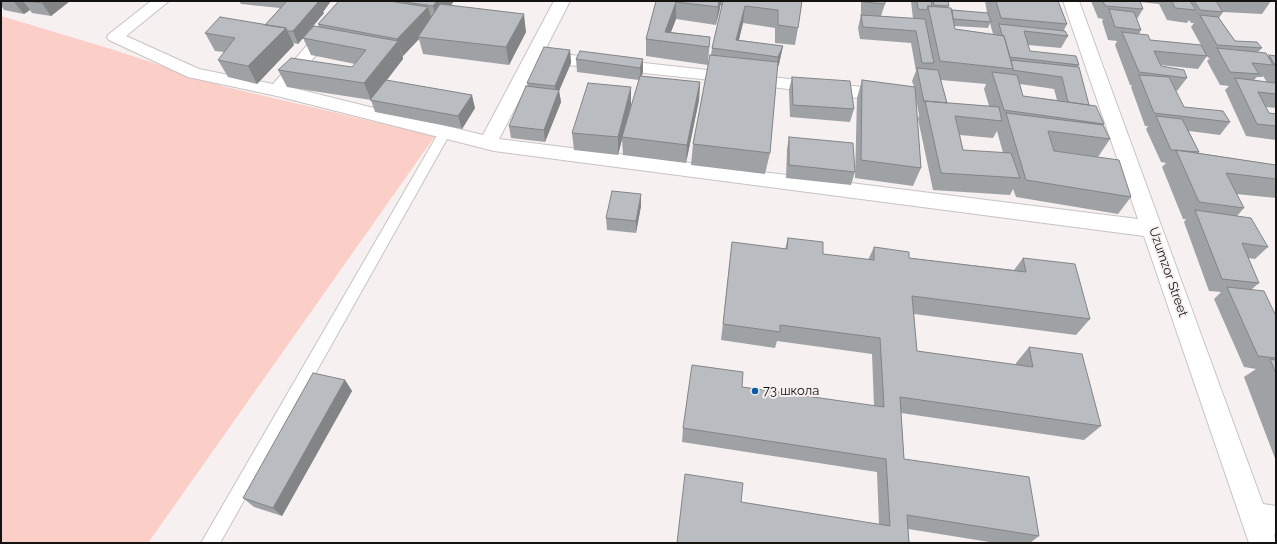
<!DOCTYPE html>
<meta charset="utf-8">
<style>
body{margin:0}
#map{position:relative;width:1277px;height:544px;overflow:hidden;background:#f6f0f0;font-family:Raleway,sans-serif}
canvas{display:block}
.frame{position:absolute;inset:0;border:2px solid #141312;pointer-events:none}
</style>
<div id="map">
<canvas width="1277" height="544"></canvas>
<div class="frame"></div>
</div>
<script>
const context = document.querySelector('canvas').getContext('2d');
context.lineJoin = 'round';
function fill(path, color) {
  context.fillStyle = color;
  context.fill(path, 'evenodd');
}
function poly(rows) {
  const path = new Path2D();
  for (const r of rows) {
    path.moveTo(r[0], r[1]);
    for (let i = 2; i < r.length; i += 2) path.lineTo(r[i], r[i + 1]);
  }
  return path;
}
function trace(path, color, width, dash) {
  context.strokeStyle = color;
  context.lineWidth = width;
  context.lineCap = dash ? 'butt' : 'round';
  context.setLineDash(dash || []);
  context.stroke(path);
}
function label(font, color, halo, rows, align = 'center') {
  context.font = font + ' Raleway,sans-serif';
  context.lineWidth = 4;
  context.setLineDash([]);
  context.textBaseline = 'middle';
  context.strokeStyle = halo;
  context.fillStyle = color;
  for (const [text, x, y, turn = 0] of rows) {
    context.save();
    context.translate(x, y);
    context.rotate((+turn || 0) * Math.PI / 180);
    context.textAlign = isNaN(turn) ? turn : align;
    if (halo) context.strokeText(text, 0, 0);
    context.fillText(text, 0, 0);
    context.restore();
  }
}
const green = poly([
 [1,16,114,50,226,87,435,136,148,543,1,543]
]);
const lane = poly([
 [445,128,449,129,451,132,220,543,201,543,439,132,441,129,445,128]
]);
const street = poly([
 [151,1,169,1,126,36,199,69,273,84,346,1,362,1,289,87,483,135,554,1,570,1,544,52,889,90,895,92,898,96,895,100,889,102,749,84,539,62,499,139,1138,219,1063,1,1079,1,1263,504,1276,506,1276,534,1274,534,1276,543,1249,543,1144,236,494,151,277,96,188,77,109,40,107,37,109,34,151,1]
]);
const wall = poly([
 [1,1,70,1,51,16,32,13,30,10,24,14,4,10,1,5],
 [239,1,331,1,323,12,324,13,298,44,293,43,294,45,257,84,228,77,218,60,224,52,215,51,205,33,265,25,280,8,241,4],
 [339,1,454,1,451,6,526,32,509,65,423,54,419,39,403,56,403,59,387,80,475,108,462,129,375,112,371,100,287,87,278,70,352,67,355,64,311,55,303,38,319,27,318,24],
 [656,1,802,1,798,28,795,45,775,43,775,28,743,23,739,40,783,46,779,64,777,68,770,153,765,174,691,165,693,144,711,55,712,48,722,6,720,5,716,25,676,19,671,32,710,37,708,65,646,56,646,39],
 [861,1,885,1,885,4,881,16,913,19,911,1,948,1,949,6,948,8,952,10,987,13,985,1,1058,1,1067,24,1064,30,1068,36,1061,48,1028,45,1030,51,1079,65,1078,67,1089,105,1104,124,1103,125,1110,139,1098,157,1054,151,1131,197,1118,214,1016,197,1013,189,1010,195,933,190,918,119,919,115,916,98,921,168,913,186,855,178,857,98,862,80,914,87,912,81,916,71,911,43,860,39,858,28,861,15],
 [990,23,993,34,955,29,954,26,988,28],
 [941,80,986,84,984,89,989,106,947,103],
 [1020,84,1054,89,1057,100,1023,96],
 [997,131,1003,153,963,150,960,135,993,138],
 [1091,1,1271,1,1262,14,1223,12,1219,18,1235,41,1262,48,1258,52,1268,57,1269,55,1276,56,1276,108,1266,107,1269,113,1276,114,1276,140,1246,136,1225,90,1229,86,1220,85,1207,61,1210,58,1208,58,1207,56,1198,69,1160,65,1161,66,1187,78,1177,91,1175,90,1184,107,1230,122,1220,135,1189,131,1199,152,1199,153,1276,165,1276,198,1236,194,1244,208,1237,216,1268,247,1255,259,1248,258,1259,283,1251,290,1276,316,1276,461,1244,377,1256,369,1244,367,1214,299,1221,292,1209,291,1184,222,1186,219,1183,219,1162,167,1166,163,1161,162,1146,129,1148,126,1145,126,1131,87,1132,85,1130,85,1115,45,1117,41,1108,40,1102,21,1103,19,1098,18],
 [1140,2,1159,4,1167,20,1187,23,1189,20,1191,23,1194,23,1191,27,1201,45,1150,40,1139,34,1141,30,1137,19,1143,9],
 [1263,76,1267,82,1254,80,1257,77,1262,77],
 [570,50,571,63,559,91,561,102,545,142,511,138,509,126,528,86,527,83],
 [576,59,643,59,643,72,642,76,700,82,699,100,686,163,623,155,622,139,618,155,574,150,572,133,631,87,631,105,625,129,639,80,577,72],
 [792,77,854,109,850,122,790,117,789,90],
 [789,137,855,172,851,185,786,178,787,149],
 [641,206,636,233,607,230,606,218],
 [788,238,823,254,868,260,874,247,909,258,1014,270,1023,258,1090,319,1076,335,914,314,917,351,1016,365,1016,363,1029,347,1101,426,1084,440,901,413,904,459,1039,536,1030,543,996,543,908,529,909,543,741,502,879,525,877,472,682,442,683,428,742,387,874,406,872,354,777,341,775,348,721,340,730,259,732,242,785,249],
 [345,380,352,391,282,516,254,507,243,498]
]);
const shadedWall = poly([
 [16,1,23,1,30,10,24,14,14,2],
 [45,1,70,1,51,16,42,3],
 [318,1,331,1,323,12,324,13,298,44,293,31],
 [437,1,454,1,437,23,433,6],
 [719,1,721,1,720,9,716,25,718,7],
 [676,2,676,19,667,42,665,32],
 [745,6,743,23,736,51,736,40],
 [428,7,433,24,418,37,419,39,403,56,397,39],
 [524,14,526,32,509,65,506,47],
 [286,28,294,45,257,84,248,66],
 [398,41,403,59,371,100,364,83],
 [783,46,779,64,775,75,778,57],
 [570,50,571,63,559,91,561,102,545,142,544,130,556,98,555,86],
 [643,59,643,72,640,80,640,68],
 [700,82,699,100,686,163,687,145],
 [631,87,631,105,618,155,618,137],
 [472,95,475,108,462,129,458,116],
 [641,194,641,206,636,233,636,221],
 [345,380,352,391,282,516,273,508]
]);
const building = poly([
 [24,1,45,1,42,3,24,1],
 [287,1,319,1,293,31,287,31,286,28,265,25,287,1],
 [339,1,389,1,428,7,397,39,318,24,339,1],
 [398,1,437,1,433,6,398,1],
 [656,1,719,1,718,7,676,2,665,32,710,37,709,47,646,39,656,1],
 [723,1,802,1,798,28,778,25,778,10,745,6,736,40,783,46,778,57,712,48,723,1],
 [864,1,885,1,885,4,864,2,864,1],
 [917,1,931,1,932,7,928,6,927,10,918,9,917,1],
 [933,1,948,1,949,6,934,5,933,1],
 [996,1,1058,1,1067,24,1001,18,996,1],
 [1103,1,1140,1,1143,9,1105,6,1103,1],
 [1172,1,1190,1,1196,10,1175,8,1172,1],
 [1194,1,1216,1,1223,12,1200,10,1194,1],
 [440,4,524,14,506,47,418,37,440,4],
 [928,6,951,8,955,29,1004,36,1013,69,940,61,928,6],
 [1109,9,1134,12,1141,30,1115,27,1109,9],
 [952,10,988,13,991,22,953,19,952,10],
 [861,15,925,19,934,63,922,63,916,31,863,27,861,15],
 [1200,15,1218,17,1235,41,1257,42,1262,48,1217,45,1200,15],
 [220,17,286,28,248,66,218,60,235,38,205,33,220,17],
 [999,24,1065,31,1068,36,1024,31,1030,51,1076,56,1079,65,1010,57,1004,36,1002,35,999,24],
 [314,26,398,41,364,83,278,70,291,58,352,67,366,50,303,38,314,26],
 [1122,32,1148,35,1150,40,1201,45,1207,56,1154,51,1161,66,1184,70,1187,78,1139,72,1122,32],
 [544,47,570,50,555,86,527,83,544,47],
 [1217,48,1266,53,1273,65,1252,63,1259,74,1230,72,1217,48],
 [580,51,643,59,640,68,576,59,580,51],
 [710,55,778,62,770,153,693,144,710,55],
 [1269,55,1276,56,1276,67,1269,55],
 [1011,60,1079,67,1089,105,1068,102,1062,77,1012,70,1013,69,1011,60],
 [917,68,938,70,947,103,925,101,924,102,917,68],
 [992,72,1017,75,1023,96,1096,106,1104,124,1004,110,992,72],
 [1139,75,1169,77,1184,107,1223,111,1230,122,1154,113,1139,75],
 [640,76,700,82,687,145,622,137,640,76],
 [792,77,850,81,854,109,793,105,792,77],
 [1235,78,1276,83,1276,94,1258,92,1269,113,1276,114,1276,126,1257,124,1235,78],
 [386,80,472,95,458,116,370,100,386,80],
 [862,80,915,87,921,168,861,160,862,80],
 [588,83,631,87,618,137,572,133,588,83],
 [526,86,559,90,544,130,509,126,526,86],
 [925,101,999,107,1002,121,955,116,963,150,1011,153,1020,178,941,173,925,101],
 [1006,113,1103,125,1110,139,1048,131,1054,151,1119,160,1131,197,1026,180,1006,113],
 [1156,116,1182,119,1199,152,1171,150,1156,116],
 [789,137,853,143,855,172,789,165,789,137],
 [1176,150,1276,165,1276,179,1226,173,1244,208,1199,202,1176,150],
 [612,191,641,194,636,221,606,218,612,191],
 [1195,210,1251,218,1268,247,1242,243,1259,283,1222,279,1195,210],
 [788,238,823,242,823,254,874,260,874,247,909,252,909,258,1026,272,1023,258,1075,264,1090,319,912,296,917,351,1033,367,1029,347,1082,354,1101,426,900,397,904,459,1029,477,1039,536,907,515,909,543,677,543,685,474,743,483,741,502,890,526,886,459,683,428,692,365,743,372,742,387,884,407,880,338,780,325,780,332,723,324,732,242,787,249,788,238],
 [1227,287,1264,291,1276,316,1276,358,1258,356,1227,287],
 [1270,359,1276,360,1276,374,1270,359],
 [313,373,345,380,273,508,243,498,313,373]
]);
const markers = [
 [755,391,4,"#095ba9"]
];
const streetNames = [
 ["Uzumzor Street",1168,272,71]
];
const poiNames = [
 ["73 школа",763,391]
];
fill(green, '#fbcec7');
trace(lane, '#c9c3c3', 2);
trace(street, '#c9c3c3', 2);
fill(lane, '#fff');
fill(street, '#fff');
fill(wall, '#9fa2a5');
fill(shadedWall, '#828486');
fill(building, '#b9bcc0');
trace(building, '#828486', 1);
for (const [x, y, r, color] of markers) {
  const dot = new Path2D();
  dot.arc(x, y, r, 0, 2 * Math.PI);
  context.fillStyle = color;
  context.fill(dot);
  trace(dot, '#f6f0f0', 1.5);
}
label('13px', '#141312', '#f6f0f0', streetNames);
label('13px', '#141312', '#f6f0f0', poiNames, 'left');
</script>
